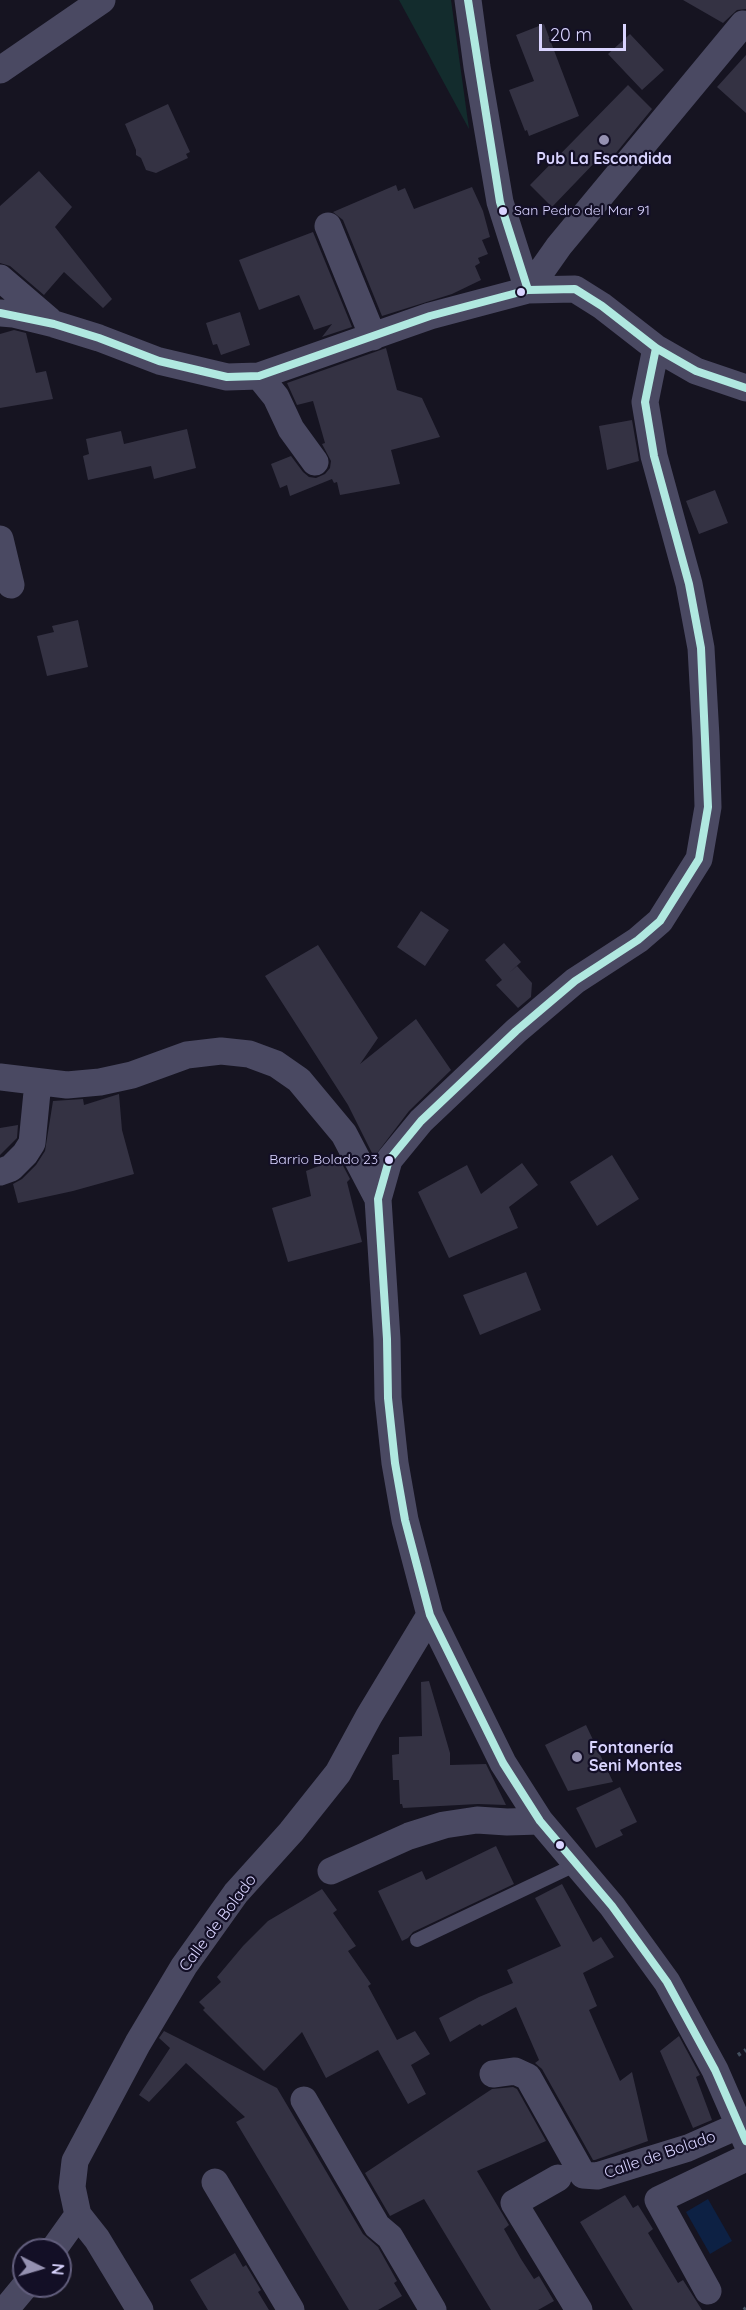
<!DOCTYPE html>
<meta charset="utf-8">
<style>
body{margin:0}
#map{position:relative;width:746px;height:2310px;overflow:hidden;background:#161421;font-family:Quicksand,sans-serif}
canvas{display:block}
.north{position:absolute;left:12px;top:2238px;width:60px;height:60px;box-sizing:border-box;background:#130f26;border:2px solid #625e7d;border-radius:50%;rotate:95deg;font-size:16px;font-weight:700;line-height:24px;text-align:center;color:#d9d4ff}
.north::after{content:'';display:block;margin:auto;width:21px;height:27px;background:#9591b1;clip-path:polygon(50% 0,100% 100%,50% 72%,0 100%)}
.scale{position:absolute;left:539px;top:24px;width:87px;height:27px;box-sizing:border-box;border:3px solid #d9d4ff;border-top:0;padding-left:8px;font-size:18px;line-height:21px;white-space:nowrap;color:#d9d4ff;-webkit-text-stroke:4px #130f26;paint-order:stroke}
</style>
<div id="map">
<canvas width="746" height="2310"></canvas>
<div class="north">N</div>
<div class="scale">20 m</div>
</div>
<script>
const context = document.querySelector('canvas').getContext('2d');
context.lineJoin = 'round';
function fill(path, color) {
  context.fillStyle = color;
  context.fill(path, 'evenodd');
}
function poly(rows) {
  const path = new Path2D();
  for (const r of rows) {
    path.moveTo(r[0], r[1]);
    for (let i = 2; i < r.length; i += 2) path.lineTo(r[i], r[i + 1]);
  }
  return path;
}
function trace(path, color, width, dash) {
  context.strokeStyle = color;
  context.lineWidth = width;
  context.lineCap = dash ? 'butt' : 'round';
  context.setLineDash(dash || []);
  context.stroke(path);
}
function label(font, color, halo, rows, align = 'center') {
  context.font = font + ' Quicksand,sans-serif';
  context.lineWidth = 4.5;
  context.setLineDash([]);
  context.textBaseline = 'middle';
  context.strokeStyle = halo;
  context.fillStyle = color;
  for (const [text, x, y, turn = 0] of rows) {
    context.save();
    context.translate(x, y);
    context.rotate((+turn || 0) * Math.PI / 180);
    context.textAlign = isNaN(turn) ? turn : align;
    if (halo) context.strokeText(text, 0, 0);
    context.fillText(text, 0, 0);
    context.restore();
  }
}
const green = poly([
 [399,0,451,0,469,129]
]);
const water = poly([
 [708,2199,732,2241,710,2254,686,2212]
]);
const building = poly([
 [683,0,746,0,746,9,737,10,723,23],
 [544,24,579,116,529,136,527,130,525,131,509,90,534,81,516,35],
 [630,34,664,70,642,90,608,54],
 [746,55,746,113,717,87],
 [628,85,652,109,607,164,600,157,552,207,530,185],
 [168,104,190,152,186,154,188,158,156,173,146,170,141,158,136,155,136,150,125,124],
 [39,171,72,207,55,227,112,299,103,308,64,272,44,295,10,266,0,263,0,206],
 [396,185,398,191,405,188,414,209,472,187,483,211,490,237,482,240,488,254,478,258,480,263,475,266,481,280,452,294,382,316,343,220,333,212],
 [313,232,352,327,322,337,332,324,314,330,299,295,259,310,239,260],
 [240,312,250,345,221,355,217,344,213,345,206,323],
 [14,330,26,333,36,373,46,371,53,399,0,408,0,334],
 [386,348,397,390,422,398,440,437,391,450,400,484,340,495,337,482,334,483,332,479,290,496,287,485,280,488,271,464,291,456,303,472,309,477,316,478,325,474,330,468,331,461,322,444,325,443,313,401,297,405,287,383],
 [632,420,639,461,607,470,599,426],
 [187,429,196,468,154,479,151,466,88,480,83,456,89,454,86,439,121,431,124,444],
 [715,490,728,523,699,534,686,501],
 [78,620,88,667,47,676,37,636,54,632,52,626],
 [421,911,449,930,425,966,397,947],
 [504,943,521,962,509,973,517,966,532,983,531,997,518,1008,496,985,502,980,485,960],
 [318,945,378,1038,360,1064,416,1019,451,1070,409,1111,374,1157,348,1105,265,976],
 [119,1094,122,1130,134,1174,73,1191,18,1203,13,1184,22,1179,36,1165,45,1151,53,1101,83,1099,84,1105],
 [18,1125,17,1138,0,1155,0,1128],
 [612,1155,639,1199,597,1226,570,1182],
 [339,1158,350,1179,347,1182,362,1242,288,1262,272,1208,311,1196,306,1171],
 [522,1163,538,1185,509,1207,518,1228,449,1258,418,1192,467,1165,481,1194],
 [526,1272,541,1310,480,1335,463,1295],
 [429,1681,450,1753,450,1765,486,1764,506,1805,478,1804,403,1808,402,1804,400,1804,399,1780,393,1780,392,1755,399,1754,399,1737,422,1736,421,1682],
 [586,1725,613,1782,568,1791,545,1745],
 [620,1787,637,1822,620,1830,623,1835,596,1848,576,1808],
 [496,1846,514,1884,413,1932,408,1938,402,1941,378,1891,422,1871,426,1880],
 [562,1884,593,1942,601,1937,614,1957,583,1973,597,2006,589,2010,620,2081,632,2072,648,2141,595,2160,593,2160,542,2069,535,2063,539,2060,516,2007,482,2026,480,2024,450,2042,439,2018,479,1997,513,1983,507,1970,561,1946,535,1898],
 [322,1889,337,1910,333,1913,356,1946,348,1951,371,1984,368,1986,397,2040,415,2031,430,2054,411,2065,426,2094,408,2104,378,2050,326,2078,302,2032,264,2071,203,2010,205,2008,199,2002,221,1982,217,1977,243,1946,268,1921],
 [164,2031,277,2088,363,2234,378,2247,397,2281,394,2283,402,2296,378,2310,349,2310,236,2122,245,2117,186,2063,149,2102,139,2095,170,2048,159,2038],
 [679,2036,700,2075,696,2077,712,2120,693,2128,660,2051],
 [513,2087,517,2089,546,2141,477,2171,509,2225,504,2229,521,2259,534,2279,539,2276,554,2301,538,2310,491,2310,424,2199,390,2216,365,2173,492,2089],
 [625,2195,633,2208,638,2205,653,2229,648,2233,678,2283,683,2280,702,2310,633,2310,580,2222],
 [235,2253,243,2267,246,2265,261,2290,258,2292,269,2310,208,2310,190,2280]
]);
const path = poly([
 [738,2055,746,2050],
 [744,2310,746,2308]
]);
const service = poly([
 [417,1940,577,1864]
]);
const minor = poly([
 [468,0,477,67,500,202,528,290],
 [0,70,102,0],
 [328,226,373,337],
 [0,278,49,320],
 [528,290,559,246,743,24],
 [0,313,13,314,54,324,99,338,159,361,227,377,259,376,430,316,528,290,575,289,602,306,656,348,696,371,746,388],
 [656,348,645,402,654,456,689,584,701,648,706,737,708,807,699,859,660,921,638,940,575,981,516,1031,421,1121,389,1160,378,1199,387,1339,388,1398,395,1463,405,1520,430,1615,503,1763,540,1821,612,1906,667,1982,715,2070,746,2141],
 [259,376,276,397,291,429,315,462],
 [0,539,11,585],
 [0,1077,67,1085,100,1082,132,1075,187,1055,221,1051,249,1054,276,1064,299,1080,344,1134,378,1199],
 [0,1172,11,1168,25,1154,32,1143,38,1082],
 [331,1871,409,1836,444,1825,477,1820,507,1822,540,1821],
 [493,2074,515,2071,528,2077,583,2175,597,2176,688,2148,740,2125],
 [304,2100,377,2226,390,2237,433,2310],
 [558,2178,514,2203,579,2310],
 [215,2182,291,2310],
 [78,2215,97,2239,140,2310],
 [53,2250,78,2215,72,2187,75,2161,138,2043,184,1966,236,1893,291,1832,338,1773,369,1716,430,1615],
 [708,2291,658,2200,746,2158],
 [5,2310,25,2286]
]);
const bus1 = poly([
 [468,0,500,202,528,290],
 [0,313,54,324,99,338,159,361,227,377,259,376,430,316,528,290,575,289,602,306,656,348,696,371,746,388],
 [656,348,645,402,654,456,689,584,701,648,708,807,699,859,660,921,638,940,575,981,516,1031,421,1121,389,1160,378,1199,387,1339,388,1398,395,1463,405,1520,430,1615,503,1763,540,1821,612,1906,667,1982,715,2070,746,2141]
]);
const markers = [
 [604,140,6,"#9591b1"],
 [503,211,5,"#d9d4ff"],
 [521,292,5,"#d9d4ff"],
 [389,1160,5,"#d9d4ff"],
 [577,1757,6,"#9591b1"],
 [560,1845,5,"#d9d4ff"]
];
const busNames = [
 ["San Pedro del Mar 91",514,211],
 ["Barrio Bolado 23",378,1160,"right"]
];
const poiNames = [
 ["Pub La Escondida",604,159],
 ["Fontanería",589,1748,"left"],
 ["Seni Montes",589,1766,"left"]
];
const streetNames = [
 ["Calle de Bolado",218,1923,-53],
 ["Calle de Bolado",660,2155,-19]
];
fill(green, '#132c2d');
fill(water, '#0d2144');
fill(building, '#343243');
trace(path, '#44505f', 4, [3, 4.5]);
trace(service, '#4a4962', 14);
trace(minor, '#4a4962', 27);
trace(bus1, '#b0e8e0', 8);
for (const [x, y, r, color] of markers) {
  const dot = new Path2D();
  dot.arc(x, y, r, 0, 2 * Math.PI);
  context.fillStyle = color;
  context.fill(dot);
  trace(dot, '#130f26', 2);
}
label('14px', '#d9d4ff', '#130f26', busNames, 'left');
label('bold 16px', '#d9d4ff', '#130f26', poiNames);
label('16px', '#d9d4ff', '#130f26', streetNames);
</script>
